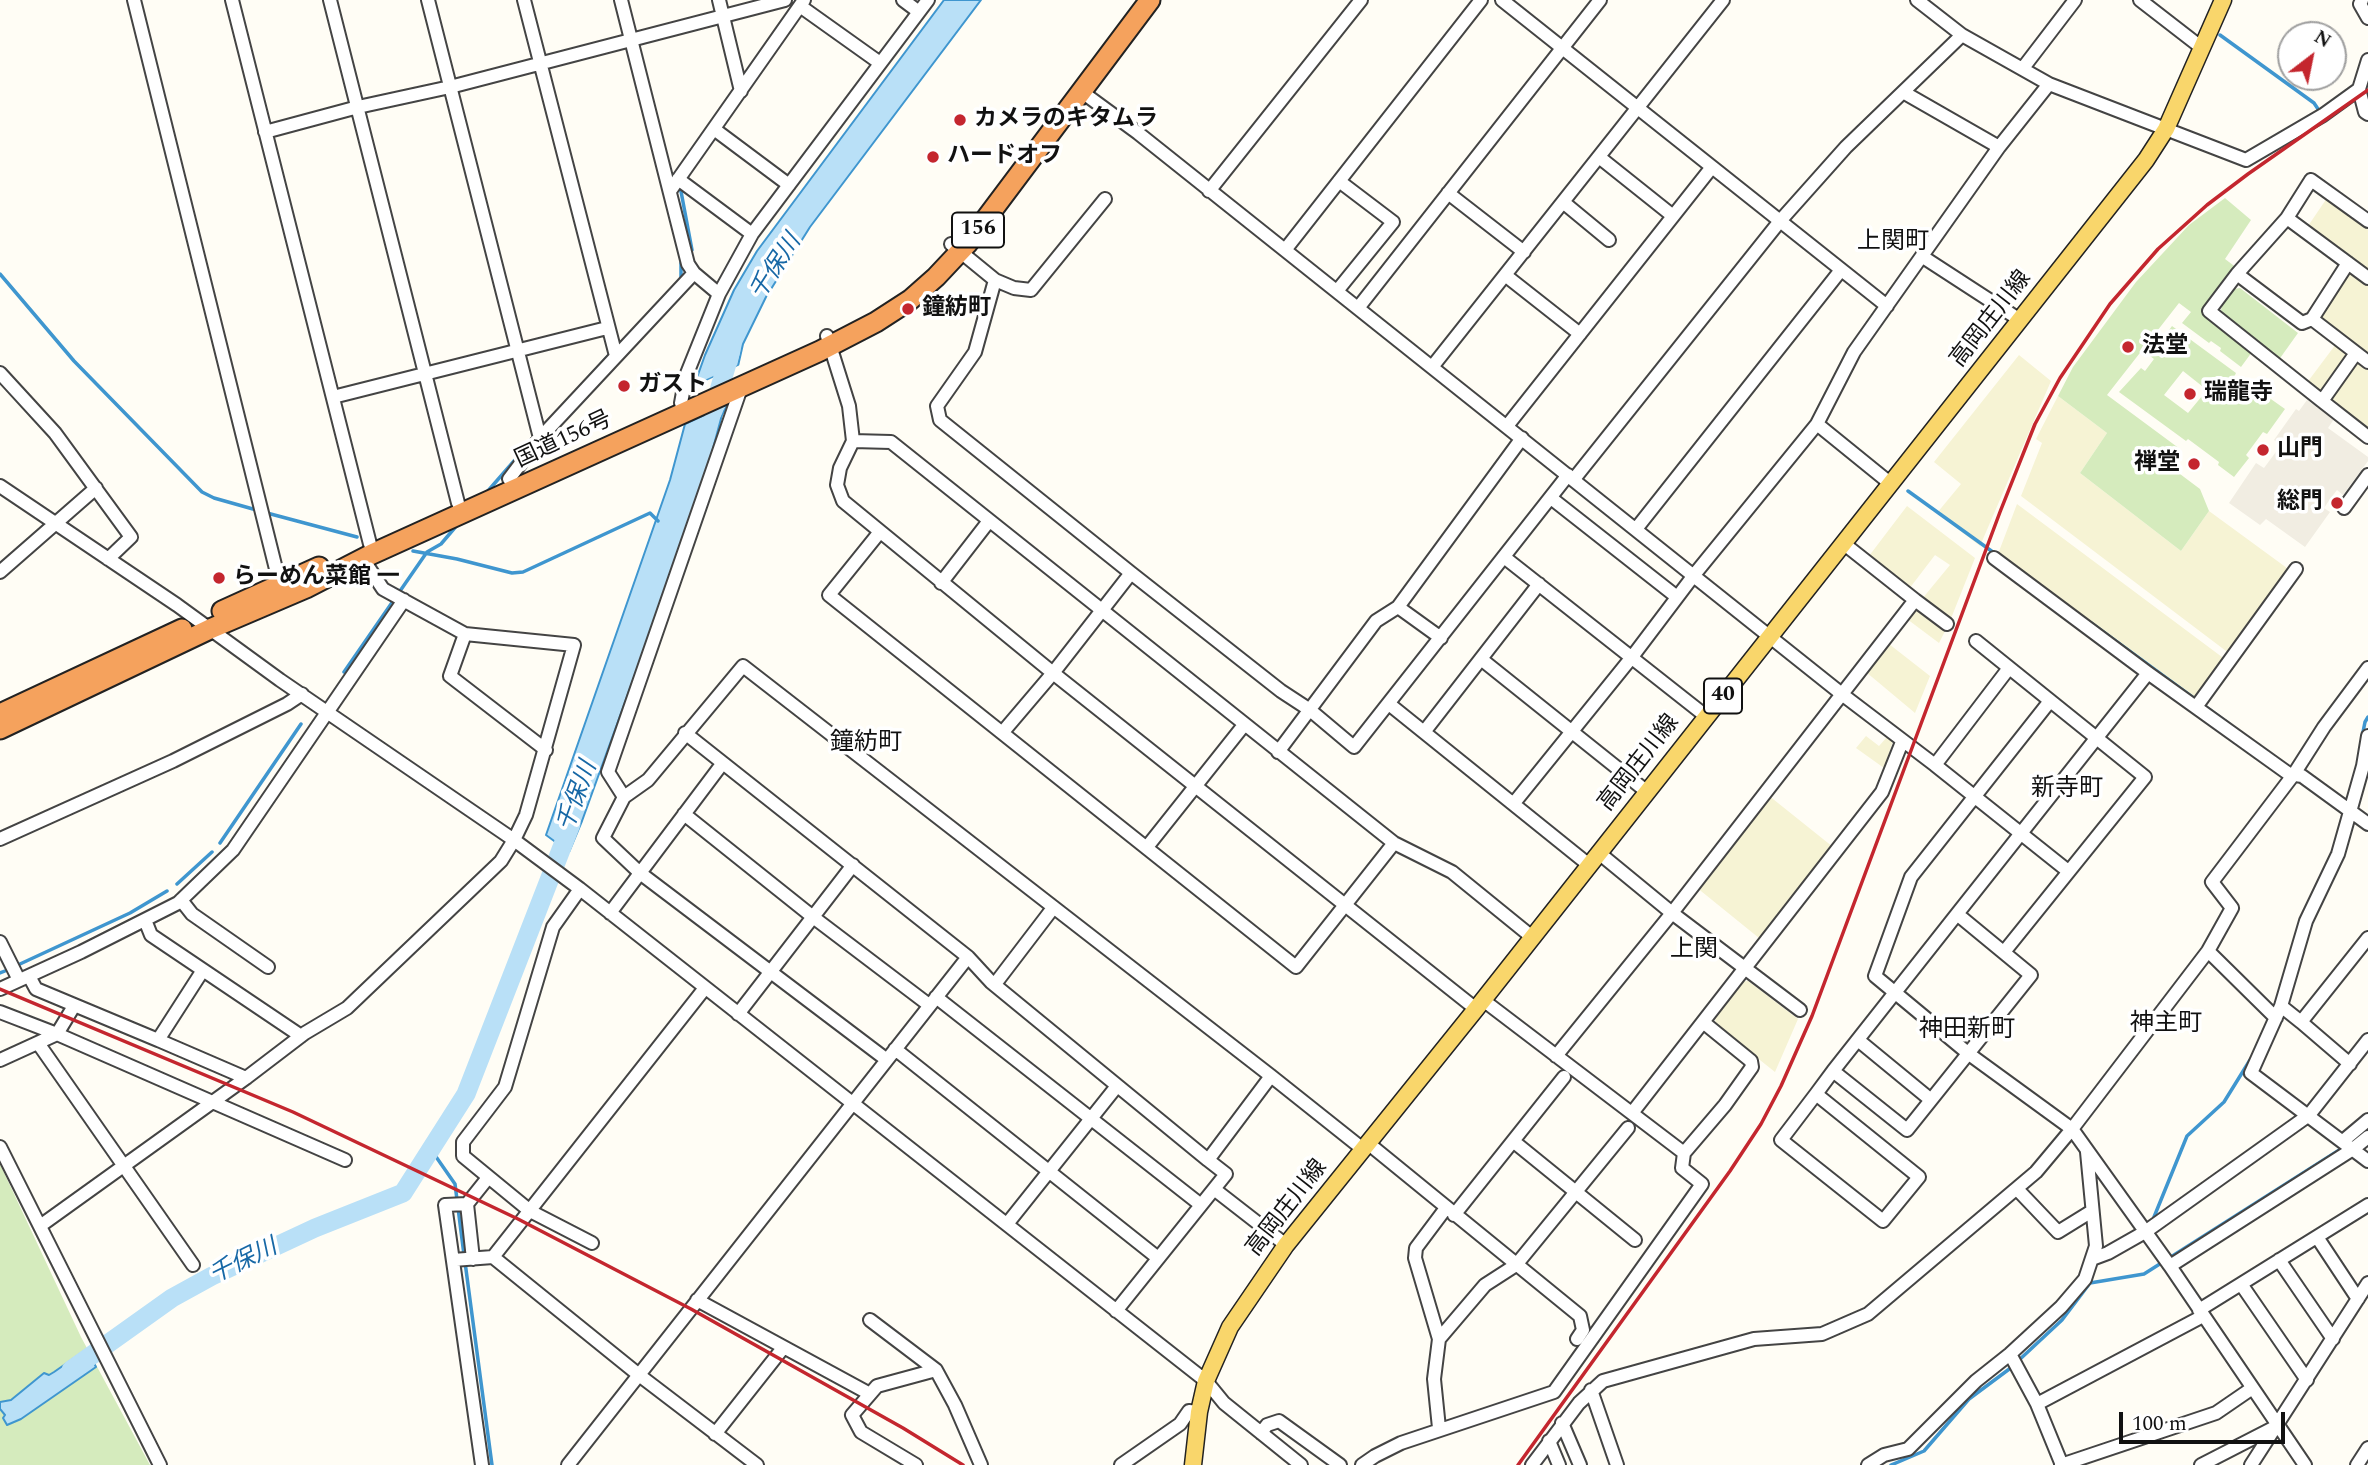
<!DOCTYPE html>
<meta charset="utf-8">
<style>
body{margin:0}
#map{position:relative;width:2368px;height:1465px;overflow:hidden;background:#fffdf5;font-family:Spectral,serif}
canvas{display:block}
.north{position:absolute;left:2277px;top:21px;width:70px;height:70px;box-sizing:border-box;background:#fff;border:2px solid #a0a0a0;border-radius:50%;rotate:32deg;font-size:19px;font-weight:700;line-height:28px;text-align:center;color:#111}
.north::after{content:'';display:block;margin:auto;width:24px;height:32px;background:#c4262e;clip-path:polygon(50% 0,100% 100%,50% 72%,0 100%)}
.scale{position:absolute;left:2119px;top:1412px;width:166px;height:32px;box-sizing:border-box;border:4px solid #111;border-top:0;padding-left:9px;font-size:21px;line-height:24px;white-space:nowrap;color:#111;-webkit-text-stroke:5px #fff;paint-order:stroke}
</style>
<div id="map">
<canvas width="2368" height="1465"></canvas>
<div class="north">N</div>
<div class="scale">100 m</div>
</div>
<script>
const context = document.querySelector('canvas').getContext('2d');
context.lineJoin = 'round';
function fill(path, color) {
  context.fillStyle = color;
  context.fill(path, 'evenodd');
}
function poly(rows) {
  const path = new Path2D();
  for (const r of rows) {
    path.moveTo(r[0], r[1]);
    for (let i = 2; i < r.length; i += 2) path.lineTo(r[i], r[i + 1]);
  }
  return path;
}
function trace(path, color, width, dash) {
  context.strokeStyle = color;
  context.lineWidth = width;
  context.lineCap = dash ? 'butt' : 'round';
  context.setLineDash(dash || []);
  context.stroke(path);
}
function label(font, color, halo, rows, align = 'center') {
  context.font = font + ' Spectral,"Noto Sans JP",serif';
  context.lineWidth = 7;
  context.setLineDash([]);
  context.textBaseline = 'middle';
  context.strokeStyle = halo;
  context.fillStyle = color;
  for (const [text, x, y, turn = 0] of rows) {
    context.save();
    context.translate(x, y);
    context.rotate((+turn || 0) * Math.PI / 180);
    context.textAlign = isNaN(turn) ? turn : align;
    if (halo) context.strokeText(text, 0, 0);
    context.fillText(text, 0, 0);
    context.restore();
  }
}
const farmland = poly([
 [2327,198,2368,228,2368,273,2306,229],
 [2347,270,2368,285,2368,357,2316,318],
 [2336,344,2348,352,2320,394,2306,384],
 [2019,355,2051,381,1980,546,1937,513,1961,484,1934,462],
 [2360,362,2368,368,2368,429,2331,401,2331,395,2355,363],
 [2058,396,2107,433,2080,473,2181,551,2209,511,2291,571,2230,654,2021,496,2042,443,2036,439],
 [2017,504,2226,660,2197,699,2133,655,1998,554],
 [1907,506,1975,558,1950,621,1922,599,1950,565,1935,555,1909,589,1869,556],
 [1916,606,1946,629,1939,643,1907,619],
 [1889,644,1930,676,1915,713,1866,672],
 [1866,736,1879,746,1887,737,1893,741,1884,768,1856,748],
 [1768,795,1833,847,1759,938,1696,887],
 [1748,981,1798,1019,1775,1072,1716,1025,1715,1016,1739,982]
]);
const green = poly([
 [2225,198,2251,220,2225,259,2237,268,2203,311,2252,352,2241,367,2220,351,2221,348,2211,341,2209,343,2182,323,2191,312,2179,303,2107,395,2180,449,2168,465,2200,489,2209,511,2181,551,2080,473,2107,433,2058,396,2073,367,2136,282,2189,225],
 [2240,288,2298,333,2278,361,2227,319,2221,310,2223,301,2234,289],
 [2172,326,2236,373,2234,377,2244,384,2242,388,2248,393,2251,389,2265,400,2268,397,2285,409,2267,434,2263,432,2246,455,2249,458,2234,477,2218,465,2219,462,2188,439,2186,441,2119,392,2141,368,2145,371,2154,359,2150,356],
 [2183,371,2207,390,2188,413,2164,395],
 [0,1164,81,1337,150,1465,0,1465]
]);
const plaza = poly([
 [2307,400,2334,419,2328,428,2368,457,2368,461,2343,495,2337,490,2330,499,2324,508,2330,512,2305,547,2266,519,2260,525,2229,503,2256,463,2264,468,2281,445,2274,440,2296,409,2299,411]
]);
const water = poly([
 [944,0,981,0,810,227,766,297,743,344,738,366,694,386,705,355,734,290,757,251,944,0],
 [728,404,722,415,702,489,582,821,569,852,546,835,670,480,685,424,728,404],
 [87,1349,96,1367,21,1419,7,1425,3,1418,5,1415,0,1409,0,1402,11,1400,44,1373,49,1375,54,1372,87,1349]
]);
const pier = poly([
 [740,365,739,369,695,390,691,388]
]);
const stream = poly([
 [2220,35,2314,103,2320,112],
 [680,186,692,250,689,253],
 [0,274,74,361,202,492,214,498,260,511],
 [681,282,681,263,684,259],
 [582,385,612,352],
 [1908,491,1997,555],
 [487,492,521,453],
 [267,513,357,537],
 [413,551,457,559,512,573,523,572,650,513,658,521],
 [2091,623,2229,724],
 [344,672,427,552,441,544,458,524],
 [2362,737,2365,722,2368,717],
 [220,843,301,724],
 [177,884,212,852],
 [20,964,130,913,167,891],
 [0,973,5,971],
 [2350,1143,2368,1129],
 [432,1151,455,1184,464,1255],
 [2154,1217,2187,1136,2224,1102,2250,1060],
 [465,1262,492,1465],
 [2018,1361,2062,1320,2090,1283,2144,1274,2344,1147],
 [1891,1465,1924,1451,1969,1399,2012,1367]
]);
const river = poly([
 [713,411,731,350],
 [71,1370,172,1298,212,1276,315,1228,403,1193,466,1094,571,824]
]);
const minor = poly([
 [134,0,280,585],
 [232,0,370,544],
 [330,0,458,503],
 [428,0,540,438],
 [524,0,616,356],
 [621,0,688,264,694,273,719,294],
 [719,0,741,91],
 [903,0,919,12],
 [1502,0,1887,306],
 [1917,0,1962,35,2049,84,2246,160,2323,115,2359,89],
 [2140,0,2202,48],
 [2362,0,2360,4,2368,18],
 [800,6,880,63],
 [2368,60,2359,89,2365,112,2368,114],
 [2023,68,2075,0],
 [1082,92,1138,133,1843,695,1935,765],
 [1903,92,1999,147],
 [714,129,789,185],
 [265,132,358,107,450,87,785,0],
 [1599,157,1673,216],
 [678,179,752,234],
 [670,191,804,0],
 [1209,191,1361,0],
 [1448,193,1524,252],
 [1563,202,1609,240],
 [2287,218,2368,278],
 [2368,221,2311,180,2287,218,2237,274,2302,323,2312,319,2368,362],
 [951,244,995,280,1014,288,1031,290,1105,199],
 [1285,250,1481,0],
 [1923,257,2020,320],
 [2237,274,2209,311,2322,401],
 [1505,275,1580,334],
 [995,280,975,352,937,406,940,420,1131,573,1281,691,1310,710,1354,747,1568,475],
 [1337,291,1393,222,1339,181],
 [1358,308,1600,0],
 [2312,319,2348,263],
 [827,336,849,406,853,441,840,468,837,485,843,501,1053,673,1476,1009],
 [2356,353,2322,401,2368,437],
 [1432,367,1723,0],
 [0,373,55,433,131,537,108,559],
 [333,397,607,328],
 [681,403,686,376,719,294,752,234,928,0],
 [1817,424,1891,484],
 [1507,426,1712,167],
 [853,441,891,442,1394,843,1452,872,1532,937],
 [509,479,540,438,694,273],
 [1574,479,1780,221,1846,147,1962,35],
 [0,486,177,605,280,680,514,840,580,889,1206,1381,1224,1403,1301,1465],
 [1551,498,1677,597],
 [2344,508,2368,475],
 [1636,529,1841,270],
 [879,533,829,595,1296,967,1394,843],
 [1504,557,1707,717],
 [1994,558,2148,673,2289,774,2302,776,2368,824],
 [0,572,96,488],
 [941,583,989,521],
 [1915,600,1947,624],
 [1398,607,1441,638],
 [465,634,450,676,546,750],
 [1976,641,2145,777,2004,952],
 [1481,659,1646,791],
 [2009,668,1935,765,2068,871],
 [2050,701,1911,877,1875,976,1969,1054,2072,1129,2170,1266,2305,1465],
 [1389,704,1589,865],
 [2196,707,2296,569],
 [1424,732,1539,584],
 [685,733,968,957,991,982,1208,1160],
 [1002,733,1053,673,1131,573],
 [2368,736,2363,766,2338,854,2306,921,2281,1006,2251,1073,2368,1161],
 [1278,752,1376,621,1398,607,1522,438],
 [624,797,608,772,741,388],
 [1514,803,1632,657,1694,575,1817,424,1854,352,1999,147,2049,84],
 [684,814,813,917,929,1005],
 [0,839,173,761,287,704,302,694],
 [1147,847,1244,725],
 [1599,853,1672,913,1800,1010],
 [580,889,553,927,505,1087,463,1142,463,1156,530,1211,592,1243],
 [181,900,192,914,268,967],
 [610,913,722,764],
 [145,920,151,935,301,1036],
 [0,942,19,980],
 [2208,951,2276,1018],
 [203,970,158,1040,246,1078],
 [29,976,36,989,158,1040],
 [995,984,1053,908],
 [0,989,81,952,178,903,233,850,404,600],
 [936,997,1201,1205],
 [2281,1006,2301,1022,2368,938],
 [0,1012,57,1034,74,1006],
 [738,1014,853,865],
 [2301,1022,2350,1064],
 [1858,1040,1931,1100],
 [38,1043,193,1265],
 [895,1049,1158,1258],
 [1556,1056,1672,913,1915,600,1843,543],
 [0,1060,57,1034,345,1160],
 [887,1060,640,873,603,838,624,797,648,780,743,666,1271,1076,1364,1150],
 [1833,1071,1907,1130,2031,975,1957,914],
 [1816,1094,1919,1177,1883,1221,1781,1140,1816,1094,1833,1071,1957,914,2148,673],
 [1632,1113,1882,792,1902,742],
 [1513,1141,1635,1240],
 [2343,1141,2368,1120],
 [1369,1144,1580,1316,1583,1330,1577,1339],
 [0,1147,160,1465],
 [1684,1153,1725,1105,1752,1067,1751,1061,1703,1022],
 [1214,1189,1286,1245],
 [2017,1189,2058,1232,2092,1211],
 [467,1204,473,1259],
 [1454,1215,1564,1077],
 [1007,1224,1117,1086],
 [40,1226,246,1078,305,1033,347,1008,501,861,514,840,526,815,574,645,465,634,383,589,363,559],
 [2317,1237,2358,1299],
 [493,1257,639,1375,757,1465],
 [2092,1259,2108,1253,2145,1232,2309,1115,2368,1040],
 [453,1260,493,1257,705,988],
 [2279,1260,2333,1339],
 [2170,1266,2353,1149,2368,1137],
 [2241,1284,2307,1380],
 [697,1300,870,1394],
 [2199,1310,2368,1205],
 [1116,1311,1226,1174,1208,1160,1271,1076],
 [870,1320,936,1370,955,1405,981,1465],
 [1439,1339,1485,1285,1516,1265,1628,1128],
 [2010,1354,2037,1404,2062,1465],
 [1591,1390,1617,1465],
 [2037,1404,2203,1316],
 [1562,1423,1580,1465],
 [1439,1428,1434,1379,1439,1339,1415,1258,1416,1248,1446,1208],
 [1261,1433,1267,1425,1279,1421,1340,1465],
 [715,1434,783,1348],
 [1549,1441,1559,1465],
 [482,1465,445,1205,467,1204,487,1179],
 [568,1465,968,957],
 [916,1465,861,1432,852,1415,877,1386,936,1370],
 [1121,1465,1180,1424,1189,1411,1199,1412],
 [1362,1465,1375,1456,1401,1443,1554,1392,1702,1184,1682,1168,1684,1153,1483,1000],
 [1532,1465,1579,1403,1603,1381,1754,1339,1822,1334,1868,1314,2036,1172,2072,1129,2208,951,2232,908,2212,882,2294,774,2324,727,2368,668],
 [1868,1465,1884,1455,1908,1449,1976,1381,2010,1354,2061,1307,2085,1279,2096,1246,2087,1152],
 [2061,1465,2216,1413,2251,1389],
 [2201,1465,2277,1426],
 [2251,1465,2368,1283],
 [2357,1465,2368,1448]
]);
const major = poly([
 [1193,1465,1199,1412,1206,1381,1230,1327,1286,1245,1476,1009,2146,160,2166,129,2223,0]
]);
const highway = poly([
 [222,611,319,567],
 [0,714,182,629],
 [0,729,210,629,306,588,372,554,820,351,876,322,910,300,936,277,967,244,1150,0]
]);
const rail = poly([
 [0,989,293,1112,518,1219,691,1309,903,1428,963,1465],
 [1518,1465,1730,1171,1761,1124,1781,1086,1812,1016,2000,512,2035,424,2060,378,2110,304,2158,249,2207,205,2248,174,2368,90]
]);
const markers = [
 [960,120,7,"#c4262e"],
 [933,157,7,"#c4262e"],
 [908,309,7,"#c4262e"],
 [2128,347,7,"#c4262e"],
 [624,386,7,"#c4262e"],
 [2190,394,7,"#c4262e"],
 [2263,450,7,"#c4262e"],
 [2194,464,7,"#c4262e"],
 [2337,503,7,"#c4262e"],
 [219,578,7,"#c4262e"]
];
const shields = [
 [978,230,52],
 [1723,696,38]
];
const shieldNames = [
 ["156",978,230],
 ["40",1723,696]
];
const poiNames = [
 ["カメラのキタムラ",974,120],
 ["ハードオフ",947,157],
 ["鐘紡町",922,309],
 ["法堂",2142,347],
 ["ガスト",638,386],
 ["瑞龍寺",2204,394],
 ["山門",2277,450],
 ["禅堂",2180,464,"right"],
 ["総門",2323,503,"right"],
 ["らーめん菜館 一",233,578]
];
const streetNames = [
 ["高岡庄川線",1992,320,-52],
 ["国道156号",564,441,-25],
 ["高岡庄川線",1640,764,-52],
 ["高岡庄川線",1288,1209,-52]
];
const neighbourhoodNames = [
 ["上関町",1893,243],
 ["鐘紡町",866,744],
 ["新寺町",2067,790],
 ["上関",1694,951],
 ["神主町",2166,1025],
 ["神田新町",1967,1031]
];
const waterNames = [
 ["千保川",777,268,-57],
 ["千保川",579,797,-70],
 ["千保川",244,1263,-26]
];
fill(farmland, '#f6f3d4');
fill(green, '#d5ebbd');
fill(plaza, '#f1ede2');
fill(water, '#b9e0f7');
trace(water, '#3f96cf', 2);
fill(pier, '#fffdf5');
trace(stream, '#3f96cf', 3.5);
trace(river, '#b9e0f7', 19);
trace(minor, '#444', 16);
trace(major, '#222', 19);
trace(highway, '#222', 23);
trace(minor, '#fff', 12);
trace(major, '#f9d66b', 16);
trace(highway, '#f5a25d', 19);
trace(rail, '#c4262e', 3.5);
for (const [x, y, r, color] of markers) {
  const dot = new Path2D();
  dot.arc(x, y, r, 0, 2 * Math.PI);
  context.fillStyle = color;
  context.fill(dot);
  trace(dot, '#fff', 2.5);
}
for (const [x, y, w] of shields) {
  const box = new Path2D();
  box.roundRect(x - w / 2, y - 17.5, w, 35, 5);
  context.fillStyle = '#fff';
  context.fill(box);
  trace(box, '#111', 2);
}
label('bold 21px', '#111', null, shieldNames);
label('bold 23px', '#111', '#fff', poiNames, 'left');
label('23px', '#111', '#fff', streetNames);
label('24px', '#111', '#fff', neighbourhoodNames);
label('italic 24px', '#1768a6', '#fff', waterNames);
</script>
